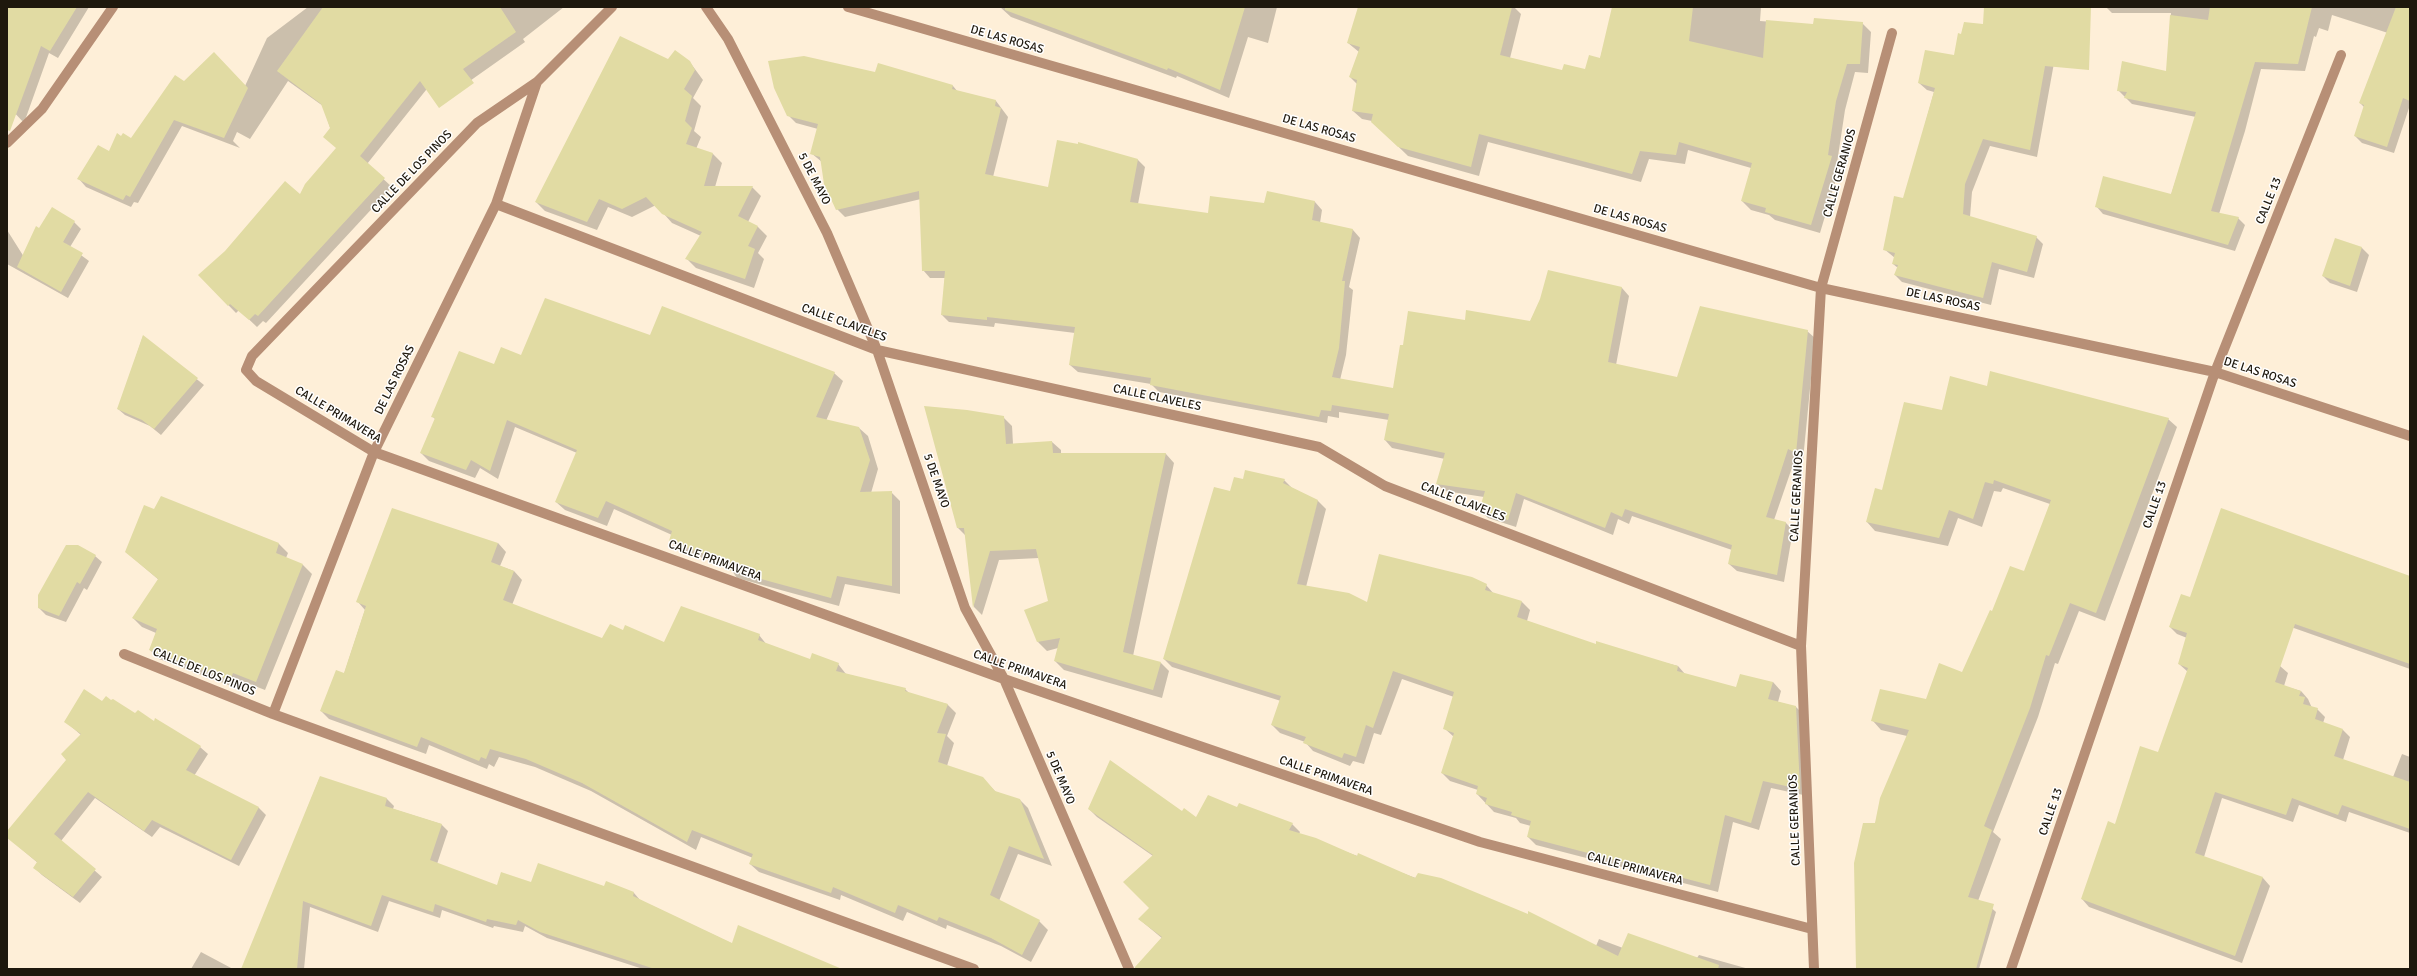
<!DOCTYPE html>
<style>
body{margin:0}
#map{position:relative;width:2417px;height:976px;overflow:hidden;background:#feefd8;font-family:Signika,sans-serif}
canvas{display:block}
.frame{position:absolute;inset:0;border:8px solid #1e180d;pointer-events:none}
</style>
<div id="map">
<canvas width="2417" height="976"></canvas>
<div class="frame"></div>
</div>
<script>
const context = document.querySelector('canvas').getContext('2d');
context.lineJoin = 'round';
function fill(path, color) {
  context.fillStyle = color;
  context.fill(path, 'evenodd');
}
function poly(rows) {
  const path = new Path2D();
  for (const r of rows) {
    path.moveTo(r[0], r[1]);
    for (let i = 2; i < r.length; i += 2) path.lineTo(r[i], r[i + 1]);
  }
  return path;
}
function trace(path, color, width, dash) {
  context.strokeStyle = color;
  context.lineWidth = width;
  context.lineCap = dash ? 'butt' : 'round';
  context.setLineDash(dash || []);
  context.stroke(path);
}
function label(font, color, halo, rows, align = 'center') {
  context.font = font + ' Signika,sans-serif';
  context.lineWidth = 3;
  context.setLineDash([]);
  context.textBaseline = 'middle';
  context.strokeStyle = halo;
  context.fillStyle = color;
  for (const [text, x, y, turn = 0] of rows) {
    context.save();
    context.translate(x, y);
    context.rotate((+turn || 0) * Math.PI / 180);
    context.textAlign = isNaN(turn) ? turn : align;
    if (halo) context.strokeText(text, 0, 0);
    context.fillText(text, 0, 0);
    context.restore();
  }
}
const shadow = poly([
 [7,7,89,7,58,58,49,53,24,123,12,110,7,115],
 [308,7,335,7,430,85,367,164,392,187,266,323,263,321,257,327,239,310,236,313,199,275,301,195,337,149,323,106,288,81,250,139,237,132,233,141,240,148,182,126,138,203,134,202,131,207,86,187,79,179,110,153,131,139,192,87,245,86,267,38],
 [403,7,564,7,523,39,525,42,467,83],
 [1000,7,1277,7,1268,43,1248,37,1229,98,1177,76,1176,78,1011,17],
 [1391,7,1514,7,1521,14,1510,58,1563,71,1586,71,1600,59,1614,7,1761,7,1760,21,1814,25,1862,23,1871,32,1868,73,1855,72,1845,110,1837,163,1840,166,1820,233,1775,220,1769,215,1751,210,1742,201,1751,168,1688,150,1685,164,1649,159,1641,182,1488,142,1479,176,1408,156,1372,121,1362,119,1353,111,1357,84,1350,77,1359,52,1348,43],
 [2106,7,2410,7,2410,105,2394,153,2362,143,2355,136,2364,107,2360,103,2388,33,2332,15,2328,31,2319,28,2316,37,2314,36,2305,71,2261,69,2245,131,2219,214,2238,218,2245,225,2235,251,2103,214,2096,206,2171,195,2196,117,2132,104,2118,90,2167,72,2171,13,2112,13],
 [2056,52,2037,157,1990,146,1972,192,1970,217,2036,237,2043,244,2034,278,1999,269,1991,305,1902,282,1895,275,1898,268,1893,264,1895,258,1884,249,1904,200,1934,92,1927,90,1919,83,1955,56],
 [668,60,689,61,703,80,693,98,701,106,694,131,701,137,696,149,713,154,722,163,715,187,752,187,761,196,748,222,758,227,767,236,758,253,764,259,754,288,696,268,687,259,701,236,672,223,656,205,632,217,608,207,597,230,545,211,536,202],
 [878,64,953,86,958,92,996,101,1008,117,993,177,1048,188,1079,144,1138,160,1145,167,1138,204,1209,214,1265,205,1268,192,1315,202,1322,210,1320,223,1353,230,1360,238,1349,287,1353,290,1346,355,1340,380,1394,389,1404,346,1466,321,1530,322,1541,299,1549,271,1622,288,1629,296,1616,365,1678,379,1807,331,1815,338,1803,460,1796,456,1774,520,1786,523,1793,530,1784,582,1737,571,1729,564,1732,550,1632,516,1629,524,1618,519,1613,535,1524,499,1516,527,1488,518,1481,511,1484,497,1445,491,1437,484,1445,459,1392,448,1385,440,1389,420,1339,412,1339,418,1328,416,1327,423,1159,392,1151,384,1078,372,1070,365,1075,333,995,323,994,327,949,322,942,315,945,278,930,278,923,270,921,199,845,217,837,209,822,162,811,153,818,129,796,123,788,115,876,74],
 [74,222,81,229,70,247,89,261,68,298,7,264,7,230,24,257,39,229],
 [2336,239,2362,248,2369,255,2357,292,2330,283,2323,276],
 [143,336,204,385,161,435,150,426,125,415,118,409],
 [650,337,834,373,843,381,826,421,859,428,868,436,878,469,871,493,891,492,900,501,900,594,845,584,839,606,737,578,730,568,678,549,670,541,672,535,614,509,607,526,565,510,556,502,577,453,515,427,498,479,480,468,475,478,429,461,421,453,436,420,432,416,494,365,521,356],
 [1987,388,2168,419,2177,427,2105,621,2079,611,2058,664,2055,663,2038,717,1993,832,2001,839,1978,901,1987,904,1996,912,1979,969,1907,969,1875,824,1907,736,1881,730,1873,721,1927,701,1963,673,1993,612,2025,573,2050,504,2003,488,2001,492,1994,491,1982,527,1958,518,1948,546,1875,531,1867,522,1883,491,1942,412],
 [1003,417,1012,426,1013,444,1052,442,1061,450,1061,454,1166,454,1174,463,1133,656,1161,663,1169,671,1162,698,1064,670,1055,661,1058,648,1047,651,1038,642,1049,601,1039,558,999,560,982,615,974,607,966,536,958,528],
 [1244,480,1284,480,1292,488,1318,501,1326,509,1306,587,1368,603,1486,585,1494,594,1522,602,1530,610,1527,621,1596,645,1678,666,1685,674,1737,688,1773,682,1781,691,1778,702,1796,707,1804,715,1808,796,1771,788,1759,830,1733,822,1718,892,1536,845,1528,837,1531,826,1520,823,1516,818,1494,812,1477,794,1478,790,1450,781,1442,773,1454,737,1444,728,1454,697,1402,679,1381,735,1374,733,1364,764,1353,761,1350,766,1313,751,1305,742,1280,733,1272,725,1281,701,1172,667,1164,659,1231,492],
 [155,510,279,544,288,553,286,558,303,565,312,574,265,690,242,681,239,689,159,659,150,650,156,633,142,627,133,618,159,580,126,552],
 [498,543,506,552,500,566,514,571,522,580,512,605,602,639,623,631,664,643,759,635,767,645,811,661,838,664,846,674,905,689,910,694,947,704,956,713,947,736,954,743,947,766,982,778,996,792,1020,800,1028,808,1052,866,1018,854,999,901,1039,921,1048,930,1031,962,1001,946,947,925,946,929,907,912,903,921,841,895,840,900,759,872,750,864,753,858,701,837,696,850,591,791,535,767,499,757,494,767,489,764,487,769,429,745,426,754,329,719,321,711,344,674,365,610,358,602],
 [95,556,102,562,87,590,84,588,66,622,46,615,39,608],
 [2410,577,2410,669,2257,615,2280,666,2288,673,2284,686,2301,691,2308,699,2312,708,2317,709,2325,717,2323,723,2343,730,2350,737,2343,760,2393,777,2402,754,2410,757,2410,833,2349,812,2346,822,2299,805,2293,822,2222,798,2204,857,2263,878,2270,886,2242,963,2089,907,2082,899,2116,825,2159,754,2188,672,2179,664,2187,638,2177,634,2170,627,2190,598],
 [103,702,154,722,200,747,208,754,194,776,259,808,266,815,239,866,160,827,152,837,95,798,61,841,102,877,80,903,42,875,35,868,38,863,7,837,7,833,68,760,81,735,66,722],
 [320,777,387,799,394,806,393,809,441,824,448,831,437,864,497,886,532,883,604,887,634,893,640,900,733,944,837,969,643,969,547,938,525,926,523,932,494,926,493,928,442,910,440,918,389,901,378,932,310,907,304,969,243,969],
 [1237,808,1292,824,1300,832,1299,834,1596,946,1599,939,1623,948,1697,958,1699,955,1749,969,1148,969,1163,939,1139,919,1151,908,1153,856,1097,817,1089,809,1182,812,1197,818],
 [201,952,233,969,191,969]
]);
const building = poly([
 [7,7,77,7,50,51,41,46,10,131,7,130],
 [323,7,500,7,516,32,463,69,474,83,439,108,420,81,360,156,385,178,258,316,255,314,249,320,230,304,228,306,198,275,225,251,285,181,300,194,305,184,336,148,323,137,330,128,321,104,277,71],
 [1005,7,1245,7,1220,90,1168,68,1167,70,1005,10],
 [1358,7,1512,7,1500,55,1562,70,1564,64,1585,69,1589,55,1600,58,1612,7,1693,7,1689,41,1763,58,1766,20,1813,24,1814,18,1863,22,1860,64,1847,64,1836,101,1828,155,1832,156,1811,225,1765,212,1766,208,1741,201,1752,163,1679,142,1676,155,1640,151,1632,174,1479,134,1471,167,1398,147,1371,122,1373,114,1352,111,1357,80,1349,77,1360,47,1347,43],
 [1984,7,2091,7,2089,70,2045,66,2030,150,1983,139,1965,184,1963,214,2037,236,2027,272,1992,262,1983,298,1894,275,1898,265,1892,264,1895,253,1883,250,1894,196,1903,198,1935,88,1918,83,1925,50,1954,55,1958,33,1961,34,1964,22,1983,24],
 [2210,7,2312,7,2298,64,2255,62,2211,211,2239,217,2228,245,2095,207,2103,176,2171,194,2196,112,2124,98,2127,92,2117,91,2122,61,2166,71,2170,15,2208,20],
 [2396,7,2410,7,2410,101,2403,98,2387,147,2354,136,2364,105,2359,103],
 [620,36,668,59,675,50,690,61,695,70,684,89,692,96,685,121,692,128,686,144,713,153,704,186,753,186,738,216,758,226,748,246,755,249,745,279,685,259,702,232,662,214,646,197,622,209,599,199,587,222,535,202],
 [214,52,248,88,224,138,174,120,130,197,126,195,123,200,77,179,98,145,109,151,117,133,121,136,123,133,131,138,175,75,184,81],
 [804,56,875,72,878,63,953,85,952,89,996,100,995,106,1001,108,985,174,1048,187,1057,140,1078,144,1078,142,1138,159,1130,202,1208,213,1210,196,1264,203,1267,191,1315,201,1312,220,1353,229,1342,281,1345,281,1339,348,1332,377,1393,388,1400,345,1403,345,1408,311,1465,320,1466,310,1530,321,1540,299,1548,270,1622,287,1608,362,1677,377,1700,306,1808,330,1796,453,1788,449,1766,517,1786,522,1777,575,1728,564,1732,545,1625,509,1622,517,1611,512,1605,528,1516,493,1508,520,1479,511,1485,491,1436,484,1445,453,1384,440,1389,414,1332,405,1331,411,1321,410,1319,417,1150,385,1151,378,1069,365,1075,327,987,317,987,320,941,315,945,271,922,271,919,191,836,210,824,184,820,157,810,154,818,124,787,116,774,88,768,61],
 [52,207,75,221,63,242,83,253,61,292,17,267,36,226,39,228],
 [2335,238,2362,247,2350,286,2322,276],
 [545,298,650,335,662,306,835,372,816,417,859,427,870,460,860,492,892,491,892,586,837,576,831,598,728,570,730,563,669,541,672,531,606,501,598,518,555,502,577,450,507,420,490,471,471,460,466,470,420,453,435,418,431,417,459,351,494,364,501,347,521,355],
 [143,335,198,378,154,429,142,420,117,409],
 [1990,371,2169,418,2096,613,2070,603,2049,656,2046,655,2030,708,1984,826,1992,830,1968,897,1994,904,1976,969,1856,969,1854,863,1863,823,1875,823,1880,798,1909,730,1871,721,1880,689,1926,699,1939,663,1962,672,1990,610,1992,611,2010,566,2024,571,2051,500,1994,480,1993,484,1985,482,1973,519,1949,510,1939,538,1866,522,1875,488,1882,490,1904,402,1942,410,1950,376,1987,386],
 [924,406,967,410,1004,416,1006,444,1052,441,1053,453,1166,453,1123,652,1161,662,1153,690,1054,661,1060,638,1037,642,1024,610,1048,601,1036,549,990,551,973,608,964,528,957,528],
 [1245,470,1285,479,1283,483,1318,500,1297,584,1349,593,1367,602,1379,554,1472,577,1487,584,1485,590,1522,601,1517,617,1596,644,1596,641,1678,666,1677,671,1736,687,1740,674,1773,682,1768,699,1796,706,1800,789,1763,781,1751,823,1725,815,1710,885,1527,837,1531,821,1511,815,1512,812,1485,804,1487,798,1476,794,1478,786,1441,773,1454,733,1443,729,1454,692,1393,671,1373,728,1366,725,1356,757,1344,753,1342,758,1303,743,1306,737,1271,725,1281,696,1163,659,1214,487,1230,491,1234,477,1243,479],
 [161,496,279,543,276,553,303,564,256,682,233,673,230,680,149,650,157,629,132,618,158,579,125,552,144,505,154,509],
 [392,508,498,543,491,562,514,571,503,600,602,638,610,624,623,630,625,625,664,642,681,606,760,634,758,640,810,659,812,653,839,663,836,671,906,688,905,691,948,704,937,733,946,734,938,762,983,777,995,791,1020,799,1044,859,1009,846,990,895,1040,920,1022,955,991,938,939,917,937,921,898,905,895,913,833,887,831,893,749,864,753,854,692,830,687,842,582,783,526,759,490,749,486,759,481,757,479,761,421,737,417,747,320,711,336,670,344,673,366,606,356,602],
 [2221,508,2410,576,2410,664,2295,624,2275,682,2301,691,2299,696,2305,697,2303,704,2318,708,2315,719,2343,729,2334,756,2410,782,2410,829,2342,805,2338,815,2292,798,2286,815,2215,792,2195,853,2263,877,2235,956,2081,899,2108,821,2115,824,2140,746,2158,752,2188,668,2178,664,2187,633,2169,627,2181,594,2190,597],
 [66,545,78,545,96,555,80,584,77,582,59,616,38,608,38,595],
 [84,689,102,701,106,696,111,700,113,699,135,713,138,710,154,721,155,718,201,746,186,770,259,807,231,860,152,820,144,831,88,792,54,834,96,869,73,897,33,868,37,862,7,838,7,831,66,760,61,754,81,734,64,722],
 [1110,760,1182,811,1184,808,1196,817,1208,795,1237,807,1239,803,1293,823,1289,830,1316,838,1357,856,1358,853,1415,878,1418,873,1441,878,1528,914,1528,911,1618,956,1628,933,1719,965,1718,969,1135,969,1135,967,1162,937,1138,919,1149,908,1123,882,1153,855,1088,809],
 [320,776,387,798,385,806,442,824,430,860,497,885,501,872,531,882,538,863,604,886,606,881,634,892,633,896,732,943,738,925,842,969,655,969,540,932,518,920,516,925,487,919,486,922,435,904,433,912,382,895,371,926,303,901,297,969,241,969]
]);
const minor = poly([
 [612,7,537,82,477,123,252,356,246,370,256,381,374,452,1004,679,1480,842,1812,929],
 [706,7,728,39,827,233,877,350,965,608,1004,679,1129,969],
 [848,7,1821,288,2215,372,2410,436],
 [7,143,42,109,113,7],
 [496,204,877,350,1319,447,1385,486,1801,646],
 [124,654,273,714,974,969],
 [273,714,374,452,496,204,537,82],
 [1814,969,1801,646,1821,288,1892,33],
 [2011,969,2215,372,2341,55]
]);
const streetNames = [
 ["DE LAS ROSAS",1007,40,16],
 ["DE LAS ROSAS",1319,129,16],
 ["CALLE DE LOS PINOS",412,172,-46],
 ["CALLE GERANIOS",1840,173,-74],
 ["5 DE MAYO",814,179,63],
 ["CALLE 13",2269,201,-68],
 ["DE LAS ROSAS",1630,219,16],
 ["DE LAS ROSAS",1943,300,12],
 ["CALLE CLAVELES",844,323,20],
 ["DE LAS ROSAS",2260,373,18],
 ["DE LAS ROSAS",395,380,-64],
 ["CALLE CLAVELES",1157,398,12],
 ["CALLE PRIMAVERA",338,415,31],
 ["5 DE MAYO",936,481,71],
 ["CALLE GERANIOS",1797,496,-87],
 ["CALLE CLAVELES",1463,502,21],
 ["CALLE 13",2155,505,-71],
 ["CALLE PRIMAVERA",715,561,20],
 ["CALLE PRIMAVERA",1020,670,19],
 ["CALLE DE LOS PINOS",204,672,22],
 ["CALLE PRIMAVERA",1326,776,19],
 ["5 DE MAYO",1060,778,67],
 ["CALLE 13",2051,812,-71],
 ["CALLE GERANIOS",1795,820,-92],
 ["CALLE PRIMAVERA",1635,869,15]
];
fill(shadow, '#0003');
fill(building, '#e1dba3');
trace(minor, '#b78f76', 10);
label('12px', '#1e180d', '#fff', streetNames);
</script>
